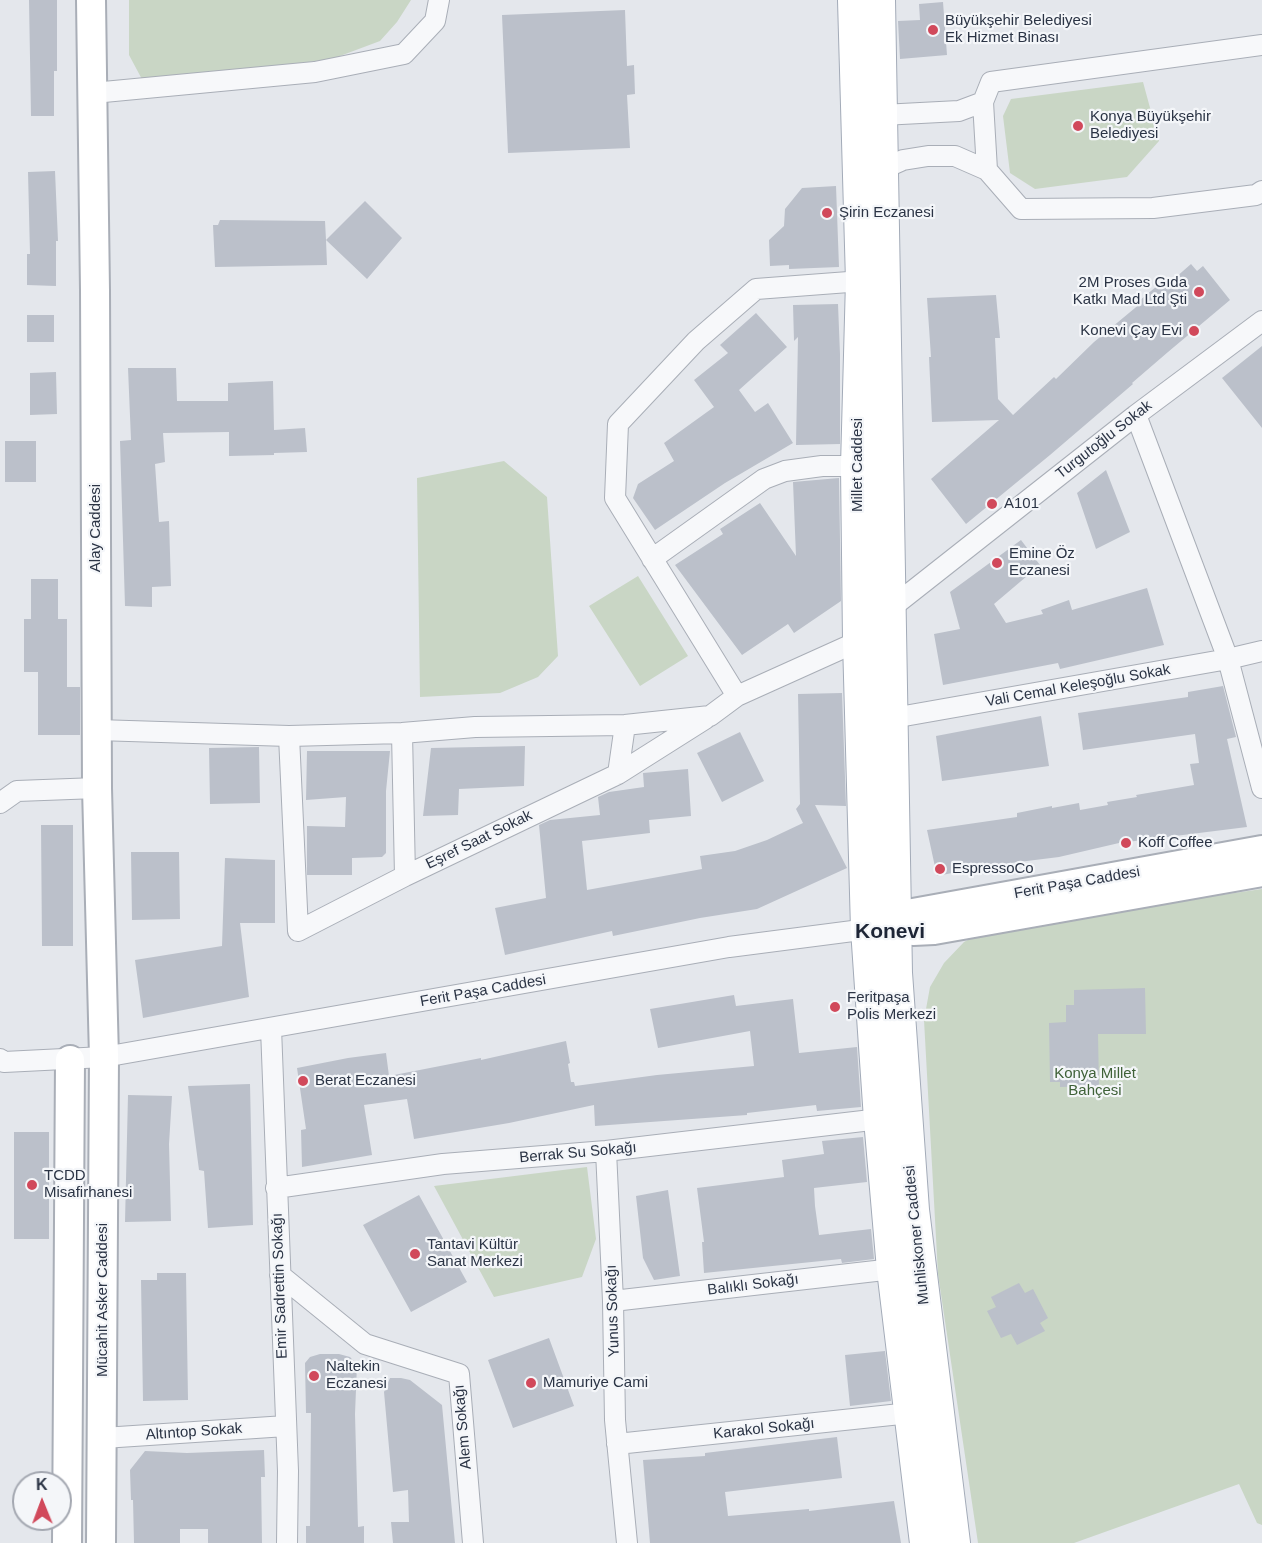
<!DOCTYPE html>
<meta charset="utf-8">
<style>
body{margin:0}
#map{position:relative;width:1262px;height:1543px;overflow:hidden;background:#e4e7ec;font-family:Arial,sans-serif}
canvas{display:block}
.north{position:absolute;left:12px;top:1471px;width:60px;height:60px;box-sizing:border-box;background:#f4f6f9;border:2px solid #a4a8b1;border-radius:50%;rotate:359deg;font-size:16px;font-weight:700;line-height:24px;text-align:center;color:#2b3445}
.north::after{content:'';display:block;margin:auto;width:21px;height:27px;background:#d1495b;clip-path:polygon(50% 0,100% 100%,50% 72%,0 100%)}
</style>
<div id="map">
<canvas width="1262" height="1543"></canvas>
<div class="north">K</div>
</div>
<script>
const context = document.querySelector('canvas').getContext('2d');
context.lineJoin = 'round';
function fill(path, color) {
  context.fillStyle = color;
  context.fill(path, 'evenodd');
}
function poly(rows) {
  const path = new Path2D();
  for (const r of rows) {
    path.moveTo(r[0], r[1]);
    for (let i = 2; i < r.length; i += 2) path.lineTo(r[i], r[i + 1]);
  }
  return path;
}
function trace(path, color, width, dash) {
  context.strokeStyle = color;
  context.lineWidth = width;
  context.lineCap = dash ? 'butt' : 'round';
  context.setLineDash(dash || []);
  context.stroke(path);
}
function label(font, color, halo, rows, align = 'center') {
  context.font = font + ' Arial,sans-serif';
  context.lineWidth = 4.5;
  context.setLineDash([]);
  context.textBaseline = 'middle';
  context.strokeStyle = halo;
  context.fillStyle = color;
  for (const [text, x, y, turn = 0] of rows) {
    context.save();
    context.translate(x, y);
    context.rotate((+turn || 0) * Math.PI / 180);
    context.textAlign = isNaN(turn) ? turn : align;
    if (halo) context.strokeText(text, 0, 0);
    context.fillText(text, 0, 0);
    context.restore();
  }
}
const green = poly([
 [129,0,411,0,397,22,380,41,332,59,144,83,129,55],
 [1143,82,1159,141,1127,177,1035,189,1010,173,1003,116,1011,99],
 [504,461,547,497,558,656,538,677,500,693,420,697,417,478],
 [638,576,688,656,640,686,589,606],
 [1262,889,1262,1525,1257,1523,1239,1484,1074,1543,978,1543,938,1274,924,1020,930,987,944,963,964,942,988,929],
 [587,1167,596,1239,582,1277,494,1297,434,1186]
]);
const building = poly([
 [29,0,57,0,57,71,54,71,54,116,31,116],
 [943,2,947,55,900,59,898,21,920,20,919,4],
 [625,10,627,66,634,65,635,94,627,95,630,148,508,153,502,15],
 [55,171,58,241,56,241,56,286,27,285,27,254,30,254,28,172],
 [836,186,839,267,789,269,789,265,770,266,769,240,784,226,785,209,802,188],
 [365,201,402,238,367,279,326,240,327,265,215,267,213,225,218,225,220,220,325,221,326,240],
 [1191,264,1197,271,1203,266,1230,300,1168,352,1132,383,1133,384,1050,455,966,524,931,479,999,420,932,422,929,357,931,357,927,298,996,295,1000,338,995,338,998,399,1013,415,1054,377,1056,379,1094,342,1141,303,1139,301,1163,281,1167,285],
 [838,304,840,354,840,444,796,445,798,337,794,341,793,305],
 [756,313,787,347,739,390,755,412,768,403,793,443,725,483,655,530,633,498,638,484,674,461,664,443,714,407,694,380,728,353,720,345],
 [27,315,54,315,54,342,27,342],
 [1262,346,1262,428,1222,378],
 [128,368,176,368,177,401,228,401,228,383,273,381,274,430,305,428,307,452,274,453,274,455,229,456,229,432,163,433,165,462,155,464,159,522,169,521,171,586,152,587,152,607,125,606,120,441,131,440],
 [56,372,57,414,30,415,30,373],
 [5,441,36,441,36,482,5,482],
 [1106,470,1130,532,1096,549,1077,493],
 [839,478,841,601,794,633,788,624,742,655,675,565,723,534,720,529,760,503,796,556,793,482],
 [1021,540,1040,565,994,604,1006,623,1043,614,1041,610,1069,600,1072,610,1147,588,1164,645,1060,669,1058,663,943,685,934,634,960,629,950,592],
 [31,579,58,579,58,619,67,619,67,687,80,687,80,735,38,735,38,672,24,672,24,619,31,619],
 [1223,686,1236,737,1227,739,1247,827,1119,843,1059,857,987,866,937,876,927,830,1017,817,1017,813,1052,806,1052,808,1079,803,1080,810,1108,805,1107,802,1137,797,1136,795,1194,785,1190,764,1199,763,1195,734,1083,750,1078,713,1188,697,1188,692],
 [842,693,846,806,815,805,847,868,757,909,700,918,613,936,612,931,505,955,495,908,546,898,539,825,550,820,600,815,598,797,609,792,644,787,643,773,688,769,691,816,649,820,650,833,582,841,587,890,702,869,700,856,735,851,767,840,803,823,796,809,800,804,798,694],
 [1041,716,1049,766,942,781,936,736],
 [740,732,764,781,722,802,697,753],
 [525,746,524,786,459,789,458,815,423,816,431,748],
 [259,747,260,803,210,804,209,748],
 [307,751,390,751,386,791,386,853,382,857,352,858,352,875,307,875,307,826,345,827,346,797,306,800],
 [41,825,73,825,73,946,42,946],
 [131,852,179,852,180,919,132,920],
 [225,858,275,860,275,923,240,923,249,997,143,1018,135,960,222,946],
 [1145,988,1146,1034,1098,1034,1099,1086,1060,1087,1060,1082,1050,1082,1049,1023,1066,1022,1066,1005,1074,1005,1074,990],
 [734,995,736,1006,793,999,799,1053,857,1047,861,1107,817,1111,816,1105,747,1113,747,1115,595,1126,594,1105,509,1123,414,1139,407,1099,364,1105,372,1155,302,1167,301,1130,306,1129,297,1068,348,1058,386,1053,389,1076,481,1058,481,1060,566,1041,570,1063,568,1064,571,1082,574,1082,575,1086,657,1075,754,1066,750,1031,658,1048,650,1009],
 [250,1084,253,1225,208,1228,204,1171,199,1170,188,1086],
 [128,1095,172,1096,169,1144,171,1221,125,1222],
 [14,1132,49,1132,49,1239,14,1239],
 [863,1137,867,1182,814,1188,815,1206,819,1235,871,1229,874,1259,842,1263,841,1259,704,1273,702,1242,704,1242,697,1188,784,1177,782,1160,824,1154,822,1141],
 [668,1190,680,1276,654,1280,643,1258,636,1196],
 [419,1195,467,1282,411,1312,363,1225],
 [157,1273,186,1273,188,1400,143,1401,141,1280,157,1280],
 [1019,1283,1025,1293,1033,1289,1048,1318,1040,1323,1045,1331,1017,1345,1011,1334,1001,1338,987,1311,996,1307,991,1297],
 [549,1338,574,1406,513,1428,488,1360],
 [885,1351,891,1401,850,1406,845,1355],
 [320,1354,339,1354,350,1357,357,1365,355,1414,358,1527,364,1526,364,1543,306,1543,306,1526,310,1526,311,1413,306,1413,305,1363,310,1357],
 [390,1378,401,1378,410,1380,442,1405,455,1543,393,1543,391,1522,409,1522,408,1490,393,1492,384,1392],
 [837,1437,842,1478,725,1492,728,1516,809,1509,809,1511,894,1501,901,1543,650,1543,643,1460,705,1456,705,1453],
 [264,1450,265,1477,261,1477,262,1543,208,1543,208,1529,180,1529,180,1543,134,1543,133,1500,131,1500,130,1470,145,1451,187,1453]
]);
const minor = poly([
 [93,93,315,72,404,54,435,21,439,0],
 [983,102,987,170,1021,209,1153,208,1256,195,1262,191],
 [882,115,959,111,983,102,991,82,1262,45],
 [883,169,903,160,928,156,955,156,987,170],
 [1136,415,1228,659,1262,788],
 [652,559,764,479,785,471,822,466,857,466],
 [891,608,1136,415,1262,321],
 [737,696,615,498,618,424,696,341,756,289,862,281],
 [893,718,1228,659,1262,651],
 [97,730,289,736,402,733,475,727,625,725,710,716,737,696,859,641],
 [402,733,405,876],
 [289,736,298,931,405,876,618,774,625,725],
 [618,774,705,719],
 [0,803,17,791,97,788],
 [271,1028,288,1471,287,1543],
 [0,1059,4,1062,104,1057,729,947,876,928],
 [606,1151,613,1301,615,1420,627,1543],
 [276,1188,443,1164,606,1151,880,1119],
 [280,1275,365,1344,459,1374,473,1543],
 [613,1301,893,1269],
 [103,1438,286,1426],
 [617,1444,910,1413]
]);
const secondary = poly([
 [91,0,95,290,97,788,104,1057,101,1543],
 [897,925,913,913,1262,850],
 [897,925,913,931,934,930,1262,872],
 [67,1543,70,1060]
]);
const primary = poly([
 [854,0,862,281,857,466,859,641,867,929,880,1119,893,1269,926,1543],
 [879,0,896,973,913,1210,954,1543]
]);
const markers = [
 [933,30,6,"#d1495b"],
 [1078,126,6,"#d1495b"],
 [827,213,6,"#d1495b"],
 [1199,292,6,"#d1495b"],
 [1194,331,6,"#d1495b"],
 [992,504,6,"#d1495b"],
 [997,563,6,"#d1495b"],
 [1126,843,6,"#d1495b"],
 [940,869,6,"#d1495b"],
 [835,1007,6,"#d1495b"],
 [303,1081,6,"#d1495b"],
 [32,1185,6,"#d1495b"],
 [415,1254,6,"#d1495b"],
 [314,1376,6,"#d1495b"],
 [531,1383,6,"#d1495b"]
];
const poiNames = [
 ["Büyükşehir Belediyesi",945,21],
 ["Ek Hizmet Binası",945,38],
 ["Konya Büyükşehir",1090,117],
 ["Belediyesi",1090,134],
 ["Şirin Eczanesi",839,213],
 ["2M Proses Gıda",1187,283,"right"],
 ["Katkı Mad Ltd Şti",1187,300,"right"],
 ["Konevi Çay Evi",1182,331,"right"],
 ["A101",1004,504],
 ["Emine Öz",1009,554],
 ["Eczanesi",1009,571],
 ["Koff Coffee",1138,843],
 ["EspressoCo",952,869],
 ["Feritpaşa",847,998],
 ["Polis Merkezi",847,1015],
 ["Berat Eczanesi",315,1081],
 ["TCDD",44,1176],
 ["Misafirhanesi",44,1193],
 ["Tantavi Kültür",427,1245],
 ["Sanat Merkezi",427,1262],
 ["Naltekin",326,1367],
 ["Eczanesi",326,1384],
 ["Mamuriye Cami",543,1383]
];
const streetNames = [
 ["Turgutoğlu Sokak",1104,440,-38],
 ["Millet Caddesi",858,465,-90],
 ["Alay Caddesi",96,528,-90],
 ["Vali Cemal Keleşoğlu Sokak",1078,686,-10],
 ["Eşref Saat Sokak",479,840,-26],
 ["Ferit Paşa Caddesi",1077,883,-10],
 ["Ferit Paşa Caddesi",483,991,-10],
 ["Berrak Su Sokağı",578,1153,-5],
 ["Muhliskoner Caddesi",917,1235,-96],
 ["Balıklı Sokağı",753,1285,-7],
 ["Emir Sadrettin Sokağı",280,1286,-92],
 ["Mücahit Asker Caddesi",103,1300,-90],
 ["Yunus Sokağı",613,1311,-92],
 ["Alem Sokağı",463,1427,-95],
 ["Karakol Sokağı",764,1429,-6],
 ["Altıntop Sokak",194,1432,-4]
];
const parkNames = [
 ["Konya Millet",1095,1074],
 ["Bahçesi",1095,1091]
];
const districtNames = [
 ["Konevi",890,932]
];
fill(green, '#c9d6c5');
fill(building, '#bbc0ca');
trace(minor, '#a9aeb7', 22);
trace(secondary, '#a9aeb7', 32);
trace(primary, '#a3abb8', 34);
trace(minor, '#f7f8fa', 20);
trace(secondary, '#fff', 28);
trace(primary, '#fff', 32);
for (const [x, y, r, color] of markers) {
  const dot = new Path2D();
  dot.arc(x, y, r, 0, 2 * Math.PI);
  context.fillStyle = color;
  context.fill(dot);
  trace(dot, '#f4f6f9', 2);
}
label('15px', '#2b3445', '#f4f6f9', poiNames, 'left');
label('15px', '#2b3445', '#f4f6f9', streetNames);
label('15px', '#3f6138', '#f4f6f9', parkNames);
label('bold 21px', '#1d2536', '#f4f6f9', districtNames);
</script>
